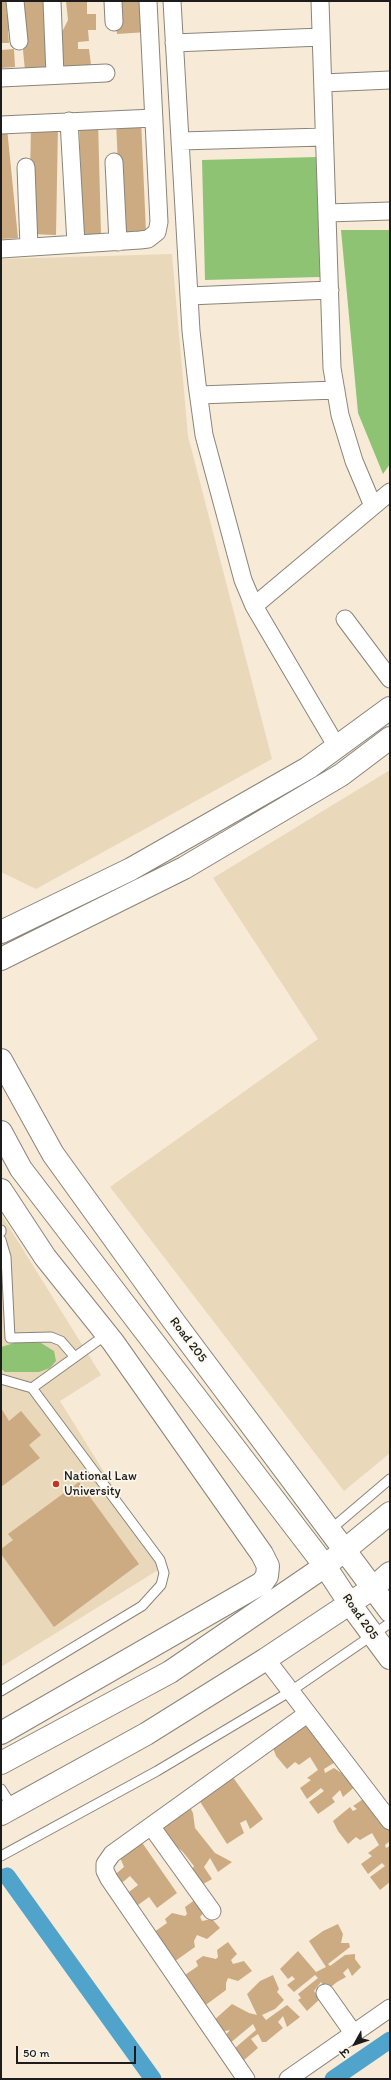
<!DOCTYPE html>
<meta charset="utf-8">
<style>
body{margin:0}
#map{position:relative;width:391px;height:2080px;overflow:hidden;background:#f7ebd7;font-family:Itim,"Playpen Sans Deva",sans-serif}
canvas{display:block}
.frame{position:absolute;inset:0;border:2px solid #1c1c1c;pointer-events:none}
.north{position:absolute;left:335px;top:2024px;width:40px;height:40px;-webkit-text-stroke:3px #fbf7ec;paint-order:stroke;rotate:230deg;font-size:11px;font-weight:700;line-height:16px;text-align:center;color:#1c1c1c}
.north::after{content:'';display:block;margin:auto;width:14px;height:18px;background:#1c1c1c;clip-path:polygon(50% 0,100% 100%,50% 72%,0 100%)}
.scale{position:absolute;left:16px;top:2046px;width:120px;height:18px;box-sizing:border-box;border:2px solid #1c1c1c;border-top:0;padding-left:5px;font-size:12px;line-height:14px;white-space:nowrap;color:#1c1c1c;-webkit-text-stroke:3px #fbf7ec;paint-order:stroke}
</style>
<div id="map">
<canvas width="391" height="2080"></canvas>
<div class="frame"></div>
<div class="north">उ</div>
<div class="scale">50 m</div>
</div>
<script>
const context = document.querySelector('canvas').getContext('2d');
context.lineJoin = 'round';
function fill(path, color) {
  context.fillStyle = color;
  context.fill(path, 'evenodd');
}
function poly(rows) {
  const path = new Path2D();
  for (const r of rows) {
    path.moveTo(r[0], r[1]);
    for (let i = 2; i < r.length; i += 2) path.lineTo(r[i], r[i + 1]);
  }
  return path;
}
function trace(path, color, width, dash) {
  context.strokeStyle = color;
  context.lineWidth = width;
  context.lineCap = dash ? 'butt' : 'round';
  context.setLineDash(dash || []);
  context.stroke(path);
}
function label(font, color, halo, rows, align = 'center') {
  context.font = font + ' Itim,sans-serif';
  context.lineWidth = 3.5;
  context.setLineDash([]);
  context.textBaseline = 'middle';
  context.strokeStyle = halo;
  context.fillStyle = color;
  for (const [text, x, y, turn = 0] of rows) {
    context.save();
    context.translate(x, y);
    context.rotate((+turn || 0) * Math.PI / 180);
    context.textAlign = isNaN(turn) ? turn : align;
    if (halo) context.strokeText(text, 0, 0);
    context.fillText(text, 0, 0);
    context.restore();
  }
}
const built = poly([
 [172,254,188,436,272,759,36,889,1,872,1,259],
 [390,770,390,1453,344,1491,110,1187,318,1039,213,878],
 [1,1214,101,1375,60,1401,163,1567,1,1667]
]);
const green = poly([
 [317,157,320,277,205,280,202,160],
 [341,230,390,230,390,464,383,474,358,413],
 [21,1341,41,1343,54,1351,56,1361,50,1368,39,1372,5,1372,1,1369,1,1347]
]);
const canal = poly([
 [7,1876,153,2079],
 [333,2079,390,2040]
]);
const building = poly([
 [1,1,12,1,6,3,7,15,15,15,16,31,8,31,9,43,1,43],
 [18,1,45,1,52,68,25,70],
 [66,1,87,1,87,14,96,14,96,30,88,30,89,41,78,42,78,49,89,49,91,65,62,71,62,32,68,20],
 [115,1,144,1,147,32,117,34],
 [14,49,15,67,1,68,1,50],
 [141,120,146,232,121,233,116,121],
 [79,121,98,121,101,234,83,235],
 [31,124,58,125,56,235,29,234],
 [1,128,7,128,18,238,1,239],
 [1,1408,9,1421,21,1411,41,1435,29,1445,40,1458,1,1487],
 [79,1482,139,1564,54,1627,1,1554,1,1549,13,1540,8,1534],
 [308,1719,317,1732,314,1736,317,1741,322,1738,337,1761,324,1769,325,1773,334,1768,343,1774,348,1771,357,1785,343,1797,340,1790,332,1798,335,1802,318,1814,309,1802,324,1791,321,1788,307,1799,300,1788,311,1780,307,1778,318,1770,310,1757,299,1765,295,1762,287,1769,276,1756,272,1745,289,1731,292,1735,295,1733,292,1730],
 [232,1776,263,1819,250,1829,246,1820,240,1823,244,1833,227,1844,199,1800],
 [369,1795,390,1824,390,1841,385,1845,386,1848,390,1846,390,1882,380,1890,370,1877,385,1866,382,1863,368,1874,361,1864,372,1856,368,1853,379,1845,372,1833,360,1840,356,1837,348,1844,338,1831,333,1821,350,1807,353,1811,357,1809,353,1806],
 [187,1801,193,1813,195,1828,215,1853,232,1862,218,1872,210,1858,204,1867,212,1879,198,1887,190,1874,194,1866,183,1852,153,1826],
 [141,1841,177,1893,157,1908,149,1897,134,1908,125,1895,138,1885,130,1876,118,1886,112,1877,124,1867,119,1855],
 [196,1899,205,1911,200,1917,202,1921,212,1919,220,1928,207,1939,197,1935,194,1941,195,1947,171,1964,150,1935,167,1923,165,1919,172,1913,185,1916,187,1914,185,1907],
 [338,1924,343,1934,341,1943,349,1943,350,1947,328,1964,330,1966,345,1955,355,1954,355,1959,361,1967,352,1976,348,1968,343,1973,346,1977,337,1982,326,1991,321,1982,314,1991,320,1999,307,2011,298,2000,301,1998,298,1994,318,1978,315,1975,294,1992,287,1985,295,1979,292,1976,288,1979,280,1969,298,1951,316,1972,326,1967,309,1941,323,1931],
 [228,1942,237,1954,231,1960,233,1964,244,1961,252,1971,238,1981,228,1978,226,1983,226,1990,203,2007,182,1977,198,1966,196,1961,203,1956,216,1959,218,1957,217,1950],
 [273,1975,279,1989,277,1992,284,2000,275,2009,262,2015,266,2020,287,2005,300,2017,287,2027,283,2016,278,2022,283,2028,266,2042,262,2042,258,2034,251,2039,258,2048,243,2061,235,2048,256,2030,253,2024,229,2044,224,2037,230,2030,221,2032,213,2021,232,2004,249,2013,257,2015,247,1994,260,1981]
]);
const lane = poly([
 [1,1230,1,1232],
 [1,1240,6,1257,10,1338,51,1337,61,1341,74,1356],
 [1,1379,32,1388],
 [330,1530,390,1479],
 [1,1691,142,1606,161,1585,164,1573,160,1560,32,1388,107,1334],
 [1,1789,13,1808],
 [1,1856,157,1771,291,1691,390,1623]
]);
const street = poly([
 [15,1,19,41],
 [52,1,55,75],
 [113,1,114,22],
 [172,1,191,331,197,384,204,435,243,580,254,606],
 [320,1,332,368,340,415,354,461,373,506],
 [174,43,321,37],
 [1,78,106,73],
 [323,83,390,80],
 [69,121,76,244],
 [1,125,154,118],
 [180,141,324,137],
 [114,162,118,242],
 [26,167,29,247],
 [327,213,390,211],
 [1,249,140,240,148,239,157,232,159,222,148,1],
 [189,296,330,290],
 [199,395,336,390],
 [345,619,390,679],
 [337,747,254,606,390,492],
 [266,1659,390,1821],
 [151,1826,212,1911],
 [325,1993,354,2034],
 [246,2079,109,1879,105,1871,105,1864,112,1854,307,1714],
 [288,2079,390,2008]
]);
const secondary = poly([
 [1,932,131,869,308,768,390,708],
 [1,959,184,868,341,775,390,738],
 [1,1060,53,1154,172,1319,390,1611],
 [1,1132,21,1169,325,1566,350,1604,390,1658],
 [1,1190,45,1257,113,1342,262,1554,268,1566,267,1576,262,1583,1,1733],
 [1,1763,170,1672,325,1566,390,1513],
 [1,1814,146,1734,266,1659,373,1588,390,1573]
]);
const markers = [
 [56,1484,4,"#c8321e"]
];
const streetNames = [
 ["Road 205",188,1340,53],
 ["Road 205",360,1617,55]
];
const poiNames = [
 ["National Law",64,1477],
 ["University",64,1492]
];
fill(built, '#ead8ba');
fill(green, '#8fc374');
trace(canal, '#50a4cc', 17);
fill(building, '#ccab82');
trace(lane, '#8a847a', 11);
trace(street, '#8a847a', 19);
trace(secondary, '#8a847a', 24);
trace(lane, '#fff', 9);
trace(street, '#fff', 17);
trace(secondary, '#fff', 22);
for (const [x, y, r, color] of markers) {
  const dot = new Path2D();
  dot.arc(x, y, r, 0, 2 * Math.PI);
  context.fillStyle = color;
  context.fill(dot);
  trace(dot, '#fbf7ec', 1.5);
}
label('13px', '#1c1c1c', '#fbf7ec', streetNames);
label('13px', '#1c1c1c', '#fbf7ec', poiNames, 'left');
</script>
